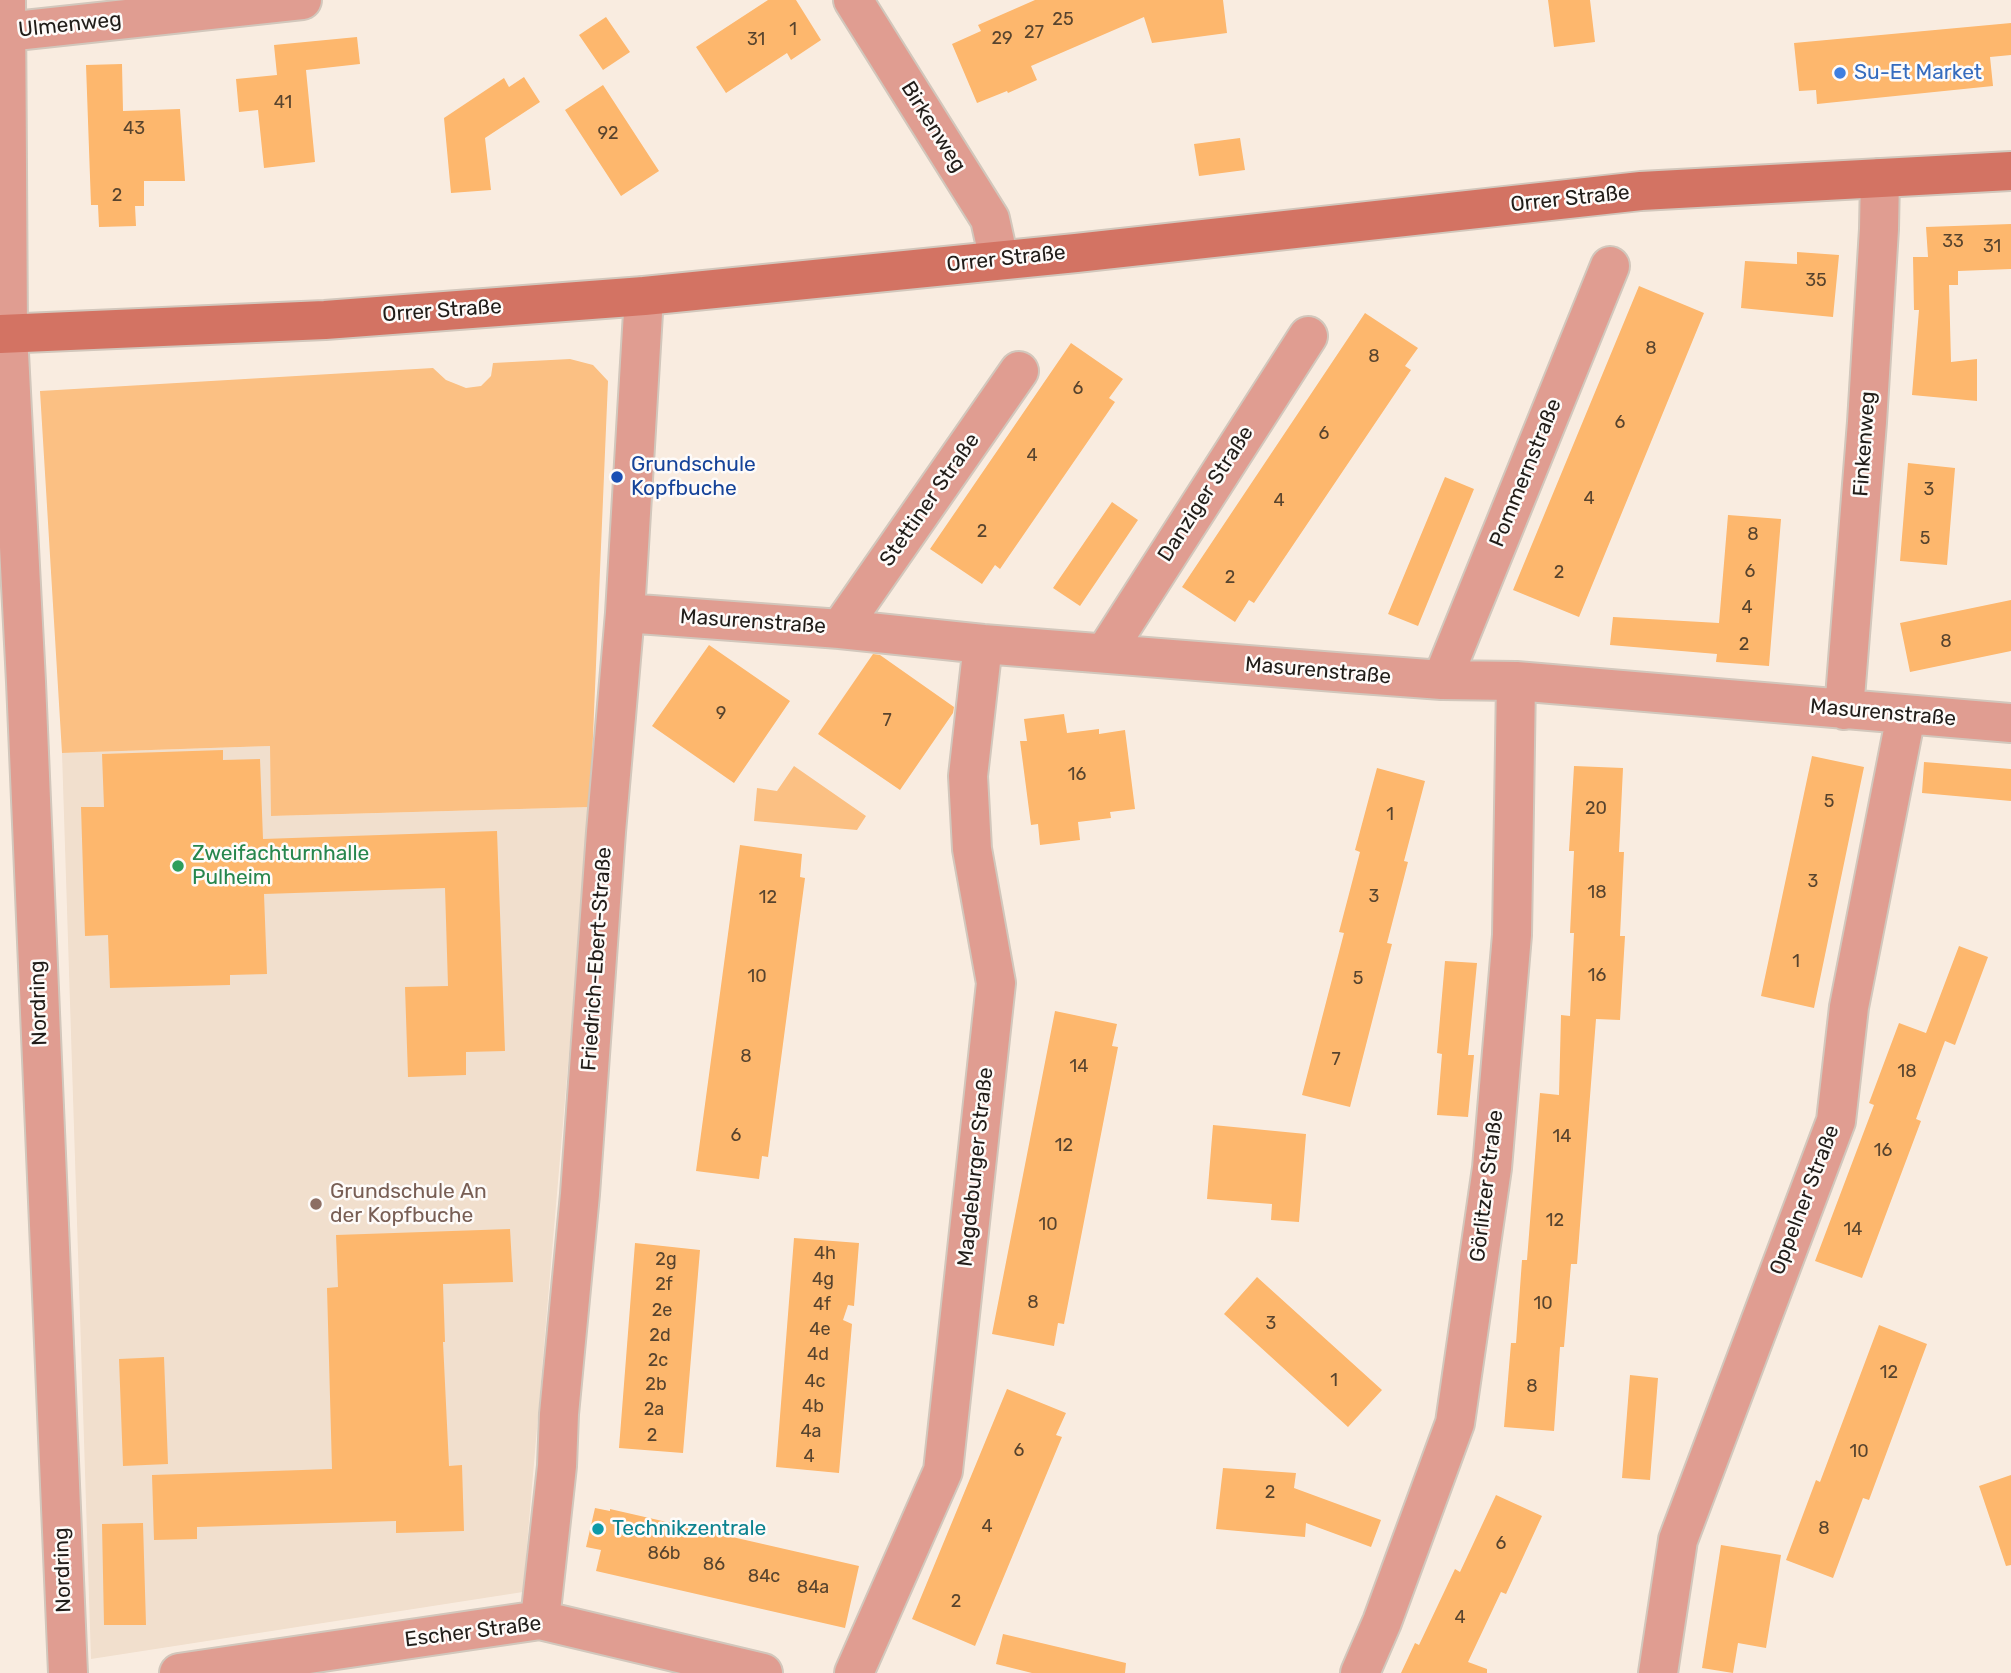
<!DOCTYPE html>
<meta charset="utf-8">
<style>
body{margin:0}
canvas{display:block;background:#f9ece0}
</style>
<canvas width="2011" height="1673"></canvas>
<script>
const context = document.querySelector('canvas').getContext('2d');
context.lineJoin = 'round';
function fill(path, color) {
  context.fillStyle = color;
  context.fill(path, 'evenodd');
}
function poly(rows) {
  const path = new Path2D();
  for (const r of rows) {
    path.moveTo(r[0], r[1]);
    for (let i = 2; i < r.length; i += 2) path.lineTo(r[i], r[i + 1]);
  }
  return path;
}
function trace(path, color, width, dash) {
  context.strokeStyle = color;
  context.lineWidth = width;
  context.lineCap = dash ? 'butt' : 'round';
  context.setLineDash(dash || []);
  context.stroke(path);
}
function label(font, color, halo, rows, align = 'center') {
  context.font = font + ' Rubik,sans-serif';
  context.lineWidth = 5;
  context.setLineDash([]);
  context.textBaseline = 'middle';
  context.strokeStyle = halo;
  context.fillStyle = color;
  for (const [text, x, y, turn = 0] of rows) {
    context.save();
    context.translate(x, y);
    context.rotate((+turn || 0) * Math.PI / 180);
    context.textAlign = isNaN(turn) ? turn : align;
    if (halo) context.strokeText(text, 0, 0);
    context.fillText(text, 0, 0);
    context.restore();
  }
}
const built = poly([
 [271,746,272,816,590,807,523,1592,91,1659,62,753]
]);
const green = poly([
 [570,359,593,365,608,381,590,807,271,816,270,746,62,753,40,391,433,368,446,380,466,388,481,386,491,376,493,363],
 [794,766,866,816,857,830,754,821,757,788,777,791]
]);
const building = poly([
 [768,0,796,0,821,40,791,60,787,53,726,93,696,47],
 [1035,0,1223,0,1227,33,1152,43,1144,17,1031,66,1037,80,1008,93,1007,91,977,103,952,44,981,31,978,25],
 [1548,0,1590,0,1595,42,1554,47],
 [606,17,630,52,603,70,579,35],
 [2011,23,2011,55,1990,57,1993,86,1817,104,1816,90,1799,91,1794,43],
 [357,37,360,64,306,70,315,162,264,168,258,110,239,112,236,79,277,75,274,45],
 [122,64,123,111,180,109,185,181,144,181,144,206,135,206,136,226,99,227,98,205,91,205,86,65],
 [524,77,540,102,485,138,491,190,451,193,444,118,504,78,509,87],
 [603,85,659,171,621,196,565,110],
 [1240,138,1245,170,1199,176,1194,144],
 [2011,224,2011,269,1958,271,1958,285,1949,285,1951,362,1977,359,1977,401,1912,395,1919,310,1914,310,1913,257,1928,257,1926,227],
 [1797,252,1839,255,1833,317,1741,308,1745,261,1797,264],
 [1639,286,1704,313,1579,617,1513,590],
 [1365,313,1418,348,1405,366,1411,370,1254,603,1249,600,1235,622,1182,587],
 [1071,343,1123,379,1109,398,1115,402,1000,569,995,565,982,584,930,549],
 [1908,463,1955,468,1947,565,1900,561],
 [1445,477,1474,489,1418,626,1388,614],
 [1112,502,1138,520,1080,606,1053,588],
 [1728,515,1781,519,1769,666,1716,662,1717,654,1610,645,1613,617,1719,623],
 [2011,600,2011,651,1910,672,1900,623],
 [709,645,790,701,734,783,652,726],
 [873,654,880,655,954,707,953,713,900,790,818,734],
 [1064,714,1067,733,1099,729,1099,734,1125,730,1135,809,1110,812,1111,818,1078,822,1080,840,1040,845,1038,824,1031,825,1020,741,1027,741,1024,719],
 [223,750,223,760,260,759,263,839,497,831,505,1051,466,1052,466,1075,408,1077,405,987,448,986,445,888,264,894,267,974,230,975,230,985,110,988,108,935,85,936,81,807,104,807,102,754],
 [1812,756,1864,767,1814,1008,1761,996],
 [1924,762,2011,769,2011,801,1922,793],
 [1574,766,1623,768,1619,852,1624,852,1620,936,1625,936,1620,1020,1596,1019,1577,1264,1571,1264,1564,1347,1560,1347,1554,1431,1504,1427,1511,1343,1516,1343,1522,1260,1527,1260,1540,1093,1559,1095,1561,1015,1570,1016,1574,933,1570,933,1574,851,1569,851],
 [1377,768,1425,781,1404,861,1408,862,1387,943,1392,944,1350,1107,1302,1095,1344,933,1339,932,1360,852,1355,850],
 [740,845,802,854,800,877,805,878,768,1157,762,1156,759,1179,696,1171],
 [1959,946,1988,957,1955,1045,1945,1041,1916,1119,1921,1121,1862,1278,1815,1261,1874,1105,1869,1103,1899,1023,1934,1036,1926,1033],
 [1445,961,1477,963,1468,1055,1474,1055,1468,1117,1437,1115,1442,1054,1437,1053],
 [1055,1011,1117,1024,1112,1046,1118,1047,1064,1324,1058,1323,1054,1346,992,1334],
 [1213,1125,1306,1134,1299,1222,1271,1220,1272,1204,1207,1199],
 [510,1229,513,1282,443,1284,445,1342,443,1342,449,1466,462,1465,464,1531,396,1533,396,1521,197,1527,197,1539,154,1540,152,1475,332,1469,327,1288,338,1287,336,1235],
 [794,1238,859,1243,854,1306,848,1305,843,1320,852,1324,839,1473,776,1467],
 [635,1243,700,1250,683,1453,619,1448],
 [1257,1277,1382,1390,1348,1427,1224,1314],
 [1879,1325,1927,1344,1869,1500,1863,1498,1833,1578,1786,1560,1816,1480,1820,1482],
 [164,1357,168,1464,123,1466,119,1359],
 [1630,1375,1658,1378,1650,1480,1622,1478],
 [1007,1389,1066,1413,1056,1435,1062,1437,975,1646,912,1619],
 [1223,1468,1296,1473,1294,1488,1381,1520,1371,1547,1306,1523,1305,1537,1216,1529],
 [2011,1475,2011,1565,2006,1566,1979,1486],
 [1496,1495,1542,1516,1506,1594,1501,1592,1468,1662,1487,1669,1487,1673,1401,1673,1415,1643,1419,1645,1455,1569,1460,1572],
 [595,1508,610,1511,610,1509,859,1566,845,1628,596,1571,601,1550,586,1547],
 [143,1523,146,1625,104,1625,102,1524],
 [1721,1545,1781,1555,1766,1648,1738,1643,1733,1673,1702,1668],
 [1003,1634,1126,1663,1125,1673,1032,1673,996,1664]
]);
const street = poly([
 [6,0,8,334,26,682,68,1673],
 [853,0,990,219,999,260],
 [6,32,302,0],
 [625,613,840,629,983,644,1348,673,1442,680,1516,681,2011,723],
 [840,629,1019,371],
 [1105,653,1308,336],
 [1442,680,1610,266],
 [1844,710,1867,422,1879,229,1880,178],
 [540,1620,557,1466,559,1414,580,1194,606,832,625,613,644,296],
 [179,1673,540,1620,763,1673],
 [854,1673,943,1471,996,983,972,849,968,776,983,644],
 [1360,1673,1382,1622,1455,1423,1492,1168,1512,935,1516,681],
 [1658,1673,1678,1540,1836,1121,1849,1007,1906,715]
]);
const secondary = poly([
 [0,334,325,320,644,296,1076,253,1641,191,2011,171]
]);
const markers = [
 [1840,73,7,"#3f7fe0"],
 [617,477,7,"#1a4fb4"],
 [178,866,7,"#2e9e5b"],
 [316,1204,7,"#8d6e63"],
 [598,1529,7,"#0f9aa8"]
];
const numberNames = [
 ["25",1063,20],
 ["1",793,30],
 ["27",1034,33],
 ["29",1002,39],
 ["31",756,40],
 ["41",283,103],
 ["43",134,129],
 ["92",608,134],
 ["2",117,196],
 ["33",1953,242],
 ["31",1992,247],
 ["35",1816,281],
 ["8",1651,349],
 ["8",1374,357],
 ["6",1078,389],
 ["6",1620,423],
 ["6",1324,434],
 ["4",1032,456],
 ["3",1929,490],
 ["4",1589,499],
 ["4",1279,501],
 ["2",982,532],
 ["8",1753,535],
 ["5",1925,539],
 ["6",1750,572],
 ["2",1559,573],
 ["2",1230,578],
 ["4",1747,608],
 ["8",1946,642],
 ["2",1744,645],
 ["9",721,714],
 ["7",887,721],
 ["16",1077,775],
 ["5",1829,802],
 ["20",1596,809],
 ["1",1390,815],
 ["3",1813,882],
 ["18",1597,893],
 ["3",1374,897],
 ["12",768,898],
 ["1",1796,962],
 ["16",1597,976],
 ["10",757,977],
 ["5",1358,979],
 ["8",746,1057],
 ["7",1336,1060],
 ["14",1079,1067],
 ["18",1907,1072],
 ["6",736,1136],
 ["14",1562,1137],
 ["12",1064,1146],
 ["16",1883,1151],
 ["12",1555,1221],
 ["10",1048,1225],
 ["14",1853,1230],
 ["4h",825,1254],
 ["2g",666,1260],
 ["4g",823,1280],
 ["2f",664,1285],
 ["8",1033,1303],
 ["10",1543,1304],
 ["4f",822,1305],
 ["2e",662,1311],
 ["3",1271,1324],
 ["4e",820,1330],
 ["2d",660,1336],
 ["4d",818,1355],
 ["2c",658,1361],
 ["12",1889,1373],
 ["1",1334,1381],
 ["4c",815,1382],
 ["2b",656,1385],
 ["8",1532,1387],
 ["4b",813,1407],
 ["2a",654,1410],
 ["4a",811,1432],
 ["2",652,1436],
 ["6",1019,1451],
 ["10",1859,1452],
 ["4",809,1457],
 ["2",1270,1493],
 ["4",987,1527],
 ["8",1824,1529],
 ["6",1501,1544],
 ["86b",664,1554],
 ["86",714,1565],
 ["84c",764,1577],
 ["84a",813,1588],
 ["2",956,1602],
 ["4",1460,1618]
];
const streetNames = [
 ["Ulmenweg",70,25,-6],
 ["Birkenweg",933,127,58],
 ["Orrer Straße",1570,199,-6],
 ["Orrer Straße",1006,259,-6],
 ["Orrer Straße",442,311,-4],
 ["Finkenweg",1865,444,-86],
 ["Pommernstraße",1526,473,-68],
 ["Danziger Straße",1206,494,-57],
 ["Stettiner Straße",930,500,-55],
 ["Masurenstraße",753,622,4],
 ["Masurenstraße",1318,671,5],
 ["Masurenstraße",1883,713,5],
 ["Friedrich-Ebert-Straße",597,959,-86],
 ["Nordring",39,1003,-92],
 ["Magdeburger Straße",976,1167,-84],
 ["Görlitzer Straße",1487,1186,-83],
 ["Oppelner Straße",1805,1200,-69],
 ["Nordring",63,1570,-92],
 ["Escher Straße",473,1632,-7]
];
const shopNames = [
 ["Su-Et Market",1854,73]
];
const transitNames = [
 ["Grundschule",631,465],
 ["Kopfbuche",631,489]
];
const leisureNames = [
 ["Zweifachturnhalle",192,854],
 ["Pulheim",192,878]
];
const educationNames = [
 ["Grundschule An",330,1192],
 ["der Kopfbuche",330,1216]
];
const cultureNames = [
 ["Technikzentrale",612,1529]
];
fill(built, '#f1dfcd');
fill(green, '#fbc083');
fill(building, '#fdb76d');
trace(street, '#d2c7bc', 42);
trace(secondary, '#d2c7bc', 42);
trace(street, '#e09d91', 38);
trace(secondary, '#d37363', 38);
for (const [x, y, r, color] of markers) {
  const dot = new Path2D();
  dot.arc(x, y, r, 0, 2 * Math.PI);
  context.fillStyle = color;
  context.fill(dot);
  trace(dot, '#fefbf9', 2.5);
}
label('18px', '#58442e', null, numberNames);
label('21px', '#211d19', '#fefbf9', streetNames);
label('21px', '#366cbe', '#fefbf9', shopNames, 'left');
label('21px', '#164399', '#fefbf9', transitNames, 'left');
label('21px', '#27864d', '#fefbf9', leisureNames, 'left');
label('21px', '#785e54', '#fefbf9', educationNames, 'left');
label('21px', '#0d838f', '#fefbf9', cultureNames, 'left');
</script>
